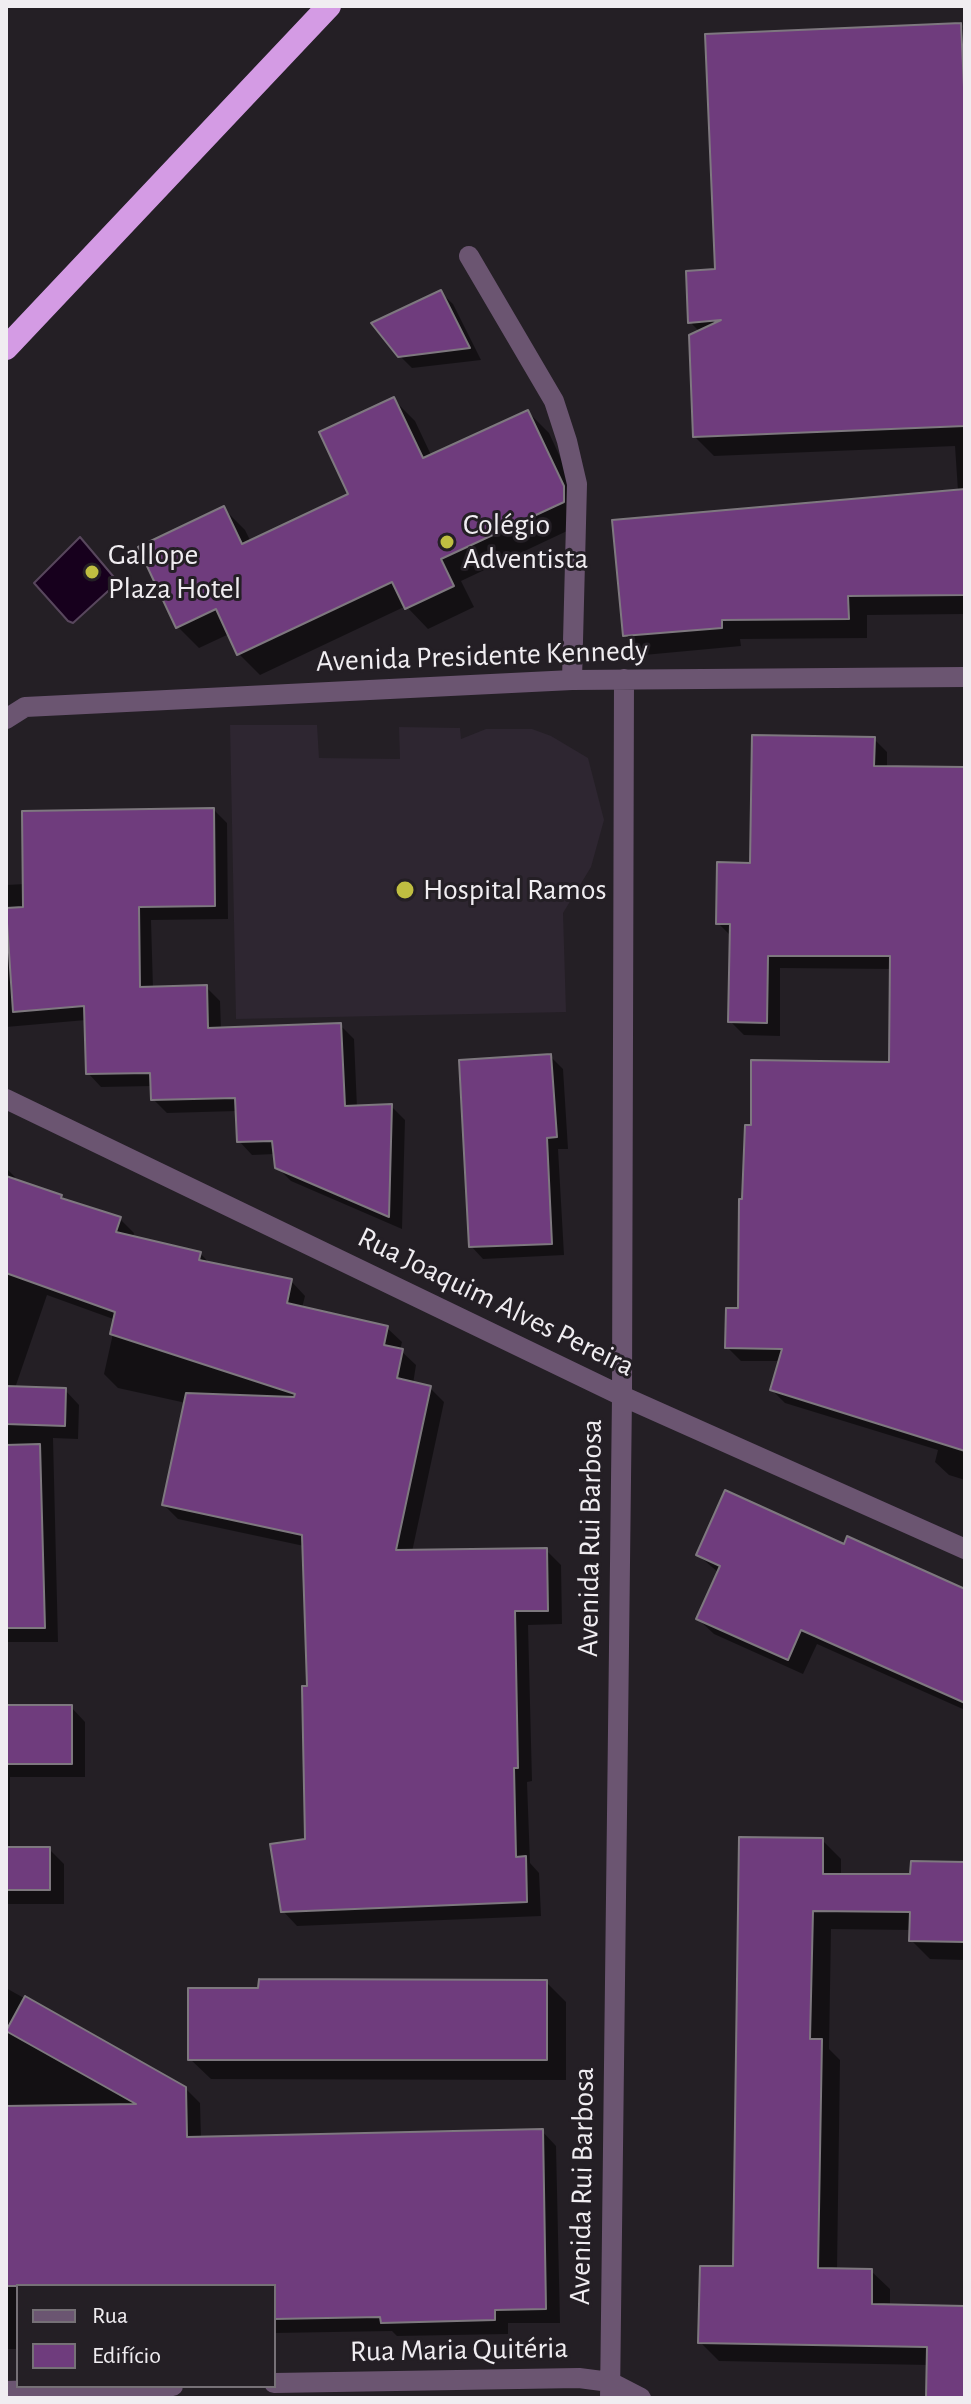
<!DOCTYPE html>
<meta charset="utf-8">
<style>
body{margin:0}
#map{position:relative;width:971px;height:2404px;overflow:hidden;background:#241f25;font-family:"Alegreya Sans",sans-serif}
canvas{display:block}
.frame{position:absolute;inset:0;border:8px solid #f0edf1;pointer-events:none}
.legend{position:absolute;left:16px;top:2284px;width:260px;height:104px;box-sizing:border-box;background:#241f25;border:2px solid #767177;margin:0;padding:10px 14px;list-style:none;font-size:24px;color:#f0edf1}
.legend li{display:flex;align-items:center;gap:16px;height:40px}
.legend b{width:40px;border:2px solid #767177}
</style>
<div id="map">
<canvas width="971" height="2404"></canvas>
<div class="frame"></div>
<ul class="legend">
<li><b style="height:10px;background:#6b5571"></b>Rua</li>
<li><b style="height:22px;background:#6f3c7d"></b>Edifício</li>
</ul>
</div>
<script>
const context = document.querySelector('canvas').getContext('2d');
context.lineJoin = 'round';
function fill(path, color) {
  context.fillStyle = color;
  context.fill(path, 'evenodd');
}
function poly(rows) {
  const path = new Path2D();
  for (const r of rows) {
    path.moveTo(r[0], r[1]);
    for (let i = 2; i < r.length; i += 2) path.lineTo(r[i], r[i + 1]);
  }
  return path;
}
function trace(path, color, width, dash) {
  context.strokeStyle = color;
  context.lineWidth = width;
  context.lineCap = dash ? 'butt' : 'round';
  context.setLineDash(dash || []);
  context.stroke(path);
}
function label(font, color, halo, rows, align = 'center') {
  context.font = font + ' "Alegreya Sans",sans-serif';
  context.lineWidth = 6;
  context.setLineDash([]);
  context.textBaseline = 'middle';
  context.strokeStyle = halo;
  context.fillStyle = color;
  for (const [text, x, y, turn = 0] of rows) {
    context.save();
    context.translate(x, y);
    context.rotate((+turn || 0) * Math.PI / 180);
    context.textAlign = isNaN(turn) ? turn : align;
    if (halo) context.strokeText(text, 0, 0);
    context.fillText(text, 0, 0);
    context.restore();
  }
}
const built = poly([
 [230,725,317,725,319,758,400,759,399,727,460,728,461,739,486,729,532,729,551,736,588,758,604,820,591,867,563,913,566,1012,236,1019]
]);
const water = poly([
 [80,537,118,582,73,623,68,621,34,583,80,537]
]);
const shadow = poly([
 [960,25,965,30,965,614,867,615,867,638,740,639,741,646,644,655,625,636,958,491,955,446,714,456,695,437,700,332,690,322,718,271],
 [440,292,453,304,481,360,412,368,399,355],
 [394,400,415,421,432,457,528,412,549,433,584,509,584,523,461,581,474,607,428,629,406,606,260,675,239,654,229,634,199,648,178,627,224,509,245,530,251,542,350,494],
 [874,739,887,752,887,768,965,769,965,1480,949,1475,935,1462,938,1450,785,1403,772,1390,780,1361,741,1361,727,1347,740,1310,891,1064,892,969,780,968,780,1036,744,1035,730,1021,732,937,718,923,752,865],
 [214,810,227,823,228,919,151,920,153,989,206,987,220,1001,221,1030,340,1025,354,1039,357,1108,391,1106,405,1120,402,1229,291,1181,277,1167,275,1154,252,1155,239,1141,237,1111,167,1113,153,1099,153,1086,101,1087,88,1073,86,1020,6,1027,6,885,25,884],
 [550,1056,563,1069,568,1149,558,1149,564,1255,483,1259,471,1246],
 [6,1168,15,1177,13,1180,61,1196,67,1202,120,1219,134,1233,132,1238,200,1253,210,1264,291,1281,305,1296,302,1308,387,1328,402,1342,400,1350,416,1365,413,1384,430,1388,444,1402,412,1552,546,1550,561,1565,562,1624,528,1625,532,1781,527,1782,530,1863,539,1873,541,1916,297,1926,283,1911,308,1841,309,1687,304,1546,178,1519,164,1505,186,1403,118,1388,104,1374,116,1320,47,1295,15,1388,65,1390,79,1405,78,1439,53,1438,58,1642,6,1642],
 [845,1547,965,1591,965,1710,817,1644,803,1674,714,1634,698,1619,719,1573,698,1555],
 [6,1707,71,1707,85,1722,85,1777,10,1777,10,1849,49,1849,64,1864,64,1904,6,1904],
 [822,1840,841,1859,841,1876,912,1876,965,1864,965,1960,930,1959,911,1940,911,1930,831,1929,829,2049,840,2060,837,2270,871,2271,890,2289,890,2306,965,2308,965,2398,928,2398,929,2365,719,2361,700,2342,735,2268],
 [546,1982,566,2002,566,2080,211,2079,190,2059],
 [6,1988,185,2088,200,2103,201,2138,542,2131,556,2146,560,2323,508,2323,508,2334,397,2336,392,2331,274,2333,274,2286,18,2286,18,2349,6,2349]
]);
const building = poly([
 [961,23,965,109,965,426,693,437,689,335,721,320,688,323,686,271,715,269,705,34,961,23],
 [441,290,470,348,398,357,371,323,441,290],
 [394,397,423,458,528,410,564,486,564,502,441,559,454,586,405,609,392,582,237,655,216,609,176,628,138,547,224,506,242,544,348,494,319,432,394,397],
 [965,489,965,595,848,596,849,619,722,620,722,628,623,636,612,520,965,489],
 [752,735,875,737,874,766,965,767,965,1451,770,1390,782,1349,725,1348,726,1308,738,1308,739,1199,742,1199,745,1125,751,1125,751,1060,889,1062,890,956,768,956,767,1023,728,1022,730,924,716,924,717,862,750,863,752,735],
 [214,808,215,906,139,907,140,987,207,985,208,1028,341,1023,345,1106,392,1104,389,1217,275,1168,272,1141,237,1142,235,1098,151,1100,150,1073,86,1074,84,1006,13,1012,6,908,23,907,22,811,214,808],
 [551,1054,557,1137,547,1138,552,1244,469,1247,459,1060,551,1054],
 [6,1176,62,1195,61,1198,121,1217,116,1232,201,1252,199,1260,292,1279,287,1303,388,1326,384,1345,403,1349,397,1378,431,1386,396,1550,547,1548,548,1611,515,1611,518,1768,514,1768,516,1857,526,1856,527,1902,281,1912,270,1844,305,1839,302,1686,307,1686,302,1535,162,1505,186,1393,294,1397,295,1394,110,1334,115,1312,6,1273,6,1176],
 [6,1386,66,1388,65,1426,6,1424,6,1386],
 [40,1444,45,1628,6,1628,6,1445,40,1444],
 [725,1490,844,1544,847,1536,965,1589,965,1703,801,1630,788,1660,696,1619,720,1566,696,1555,725,1490],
 [6,1705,72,1705,72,1764,6,1764,6,1705],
 [739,1837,823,1838,823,1874,910,1874,911,1861,965,1862,965,1942,909,1941,910,1912,813,1911,810,2039,822,2039,818,2268,872,2269,872,2304,965,2306,965,2398,926,2398,927,2347,698,2343,700,2266,733,2266,739,1837],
 [6,1847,50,1847,50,1890,6,1890,6,1847],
 [259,1979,547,1980,547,2060,188,2060,188,1988,258,1988,259,1979],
 [25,1996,186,2087,187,2137,543,2129,546,2309,495,2310,495,2320,381,2323,380,2317,274,2319,274,2286,6,2286,6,2106,136,2104,6,2031,25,1996]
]);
const minor = poly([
 [469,256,554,401,567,441,577,484,572,680],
 [6,719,25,707,572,680,965,677],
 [6,1099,622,1396,965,1549],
 [274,2383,579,2378,610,2382,641,2398],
 [6,2391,173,2386],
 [610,2398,622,1396,624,679]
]);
const highway = poly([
 [6,348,329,6]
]);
const markers = [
 [447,542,8,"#c0be41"],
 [92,572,8,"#c0be41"],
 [405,890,10,"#c0be41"]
];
const poiNames = [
 ["Colégio",463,525],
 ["Adventista",463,559],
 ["Gallope",108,555],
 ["Plaza Hotel",108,589],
 ["Hospital Ramos",423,890]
];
const streetNames = [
 ["Avenida Presidente Kennedy",482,656,-2],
 ["Rua Joaquim Alves Pereira",496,1302,26],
 ["Avenida Rui Barbosa",590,1538,-89],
 ["Avenida Rui Barbosa",582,2186,-89],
 ["Rua Maria Quitéria",459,2350,-1]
];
fill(built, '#2e2631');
fill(water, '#17001d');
trace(water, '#58475d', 2);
fill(shadow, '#0007');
fill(building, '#6f3c7d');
trace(building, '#7e787f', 2);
trace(minor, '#6b5571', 20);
trace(highway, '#d49be4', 24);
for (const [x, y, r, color] of markers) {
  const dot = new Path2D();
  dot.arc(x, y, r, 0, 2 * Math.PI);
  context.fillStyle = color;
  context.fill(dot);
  trace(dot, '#241f25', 3);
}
label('30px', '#f0edf1', '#241f25', poiNames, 'left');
label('30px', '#f0edf1', '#241f25', streetNames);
</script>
